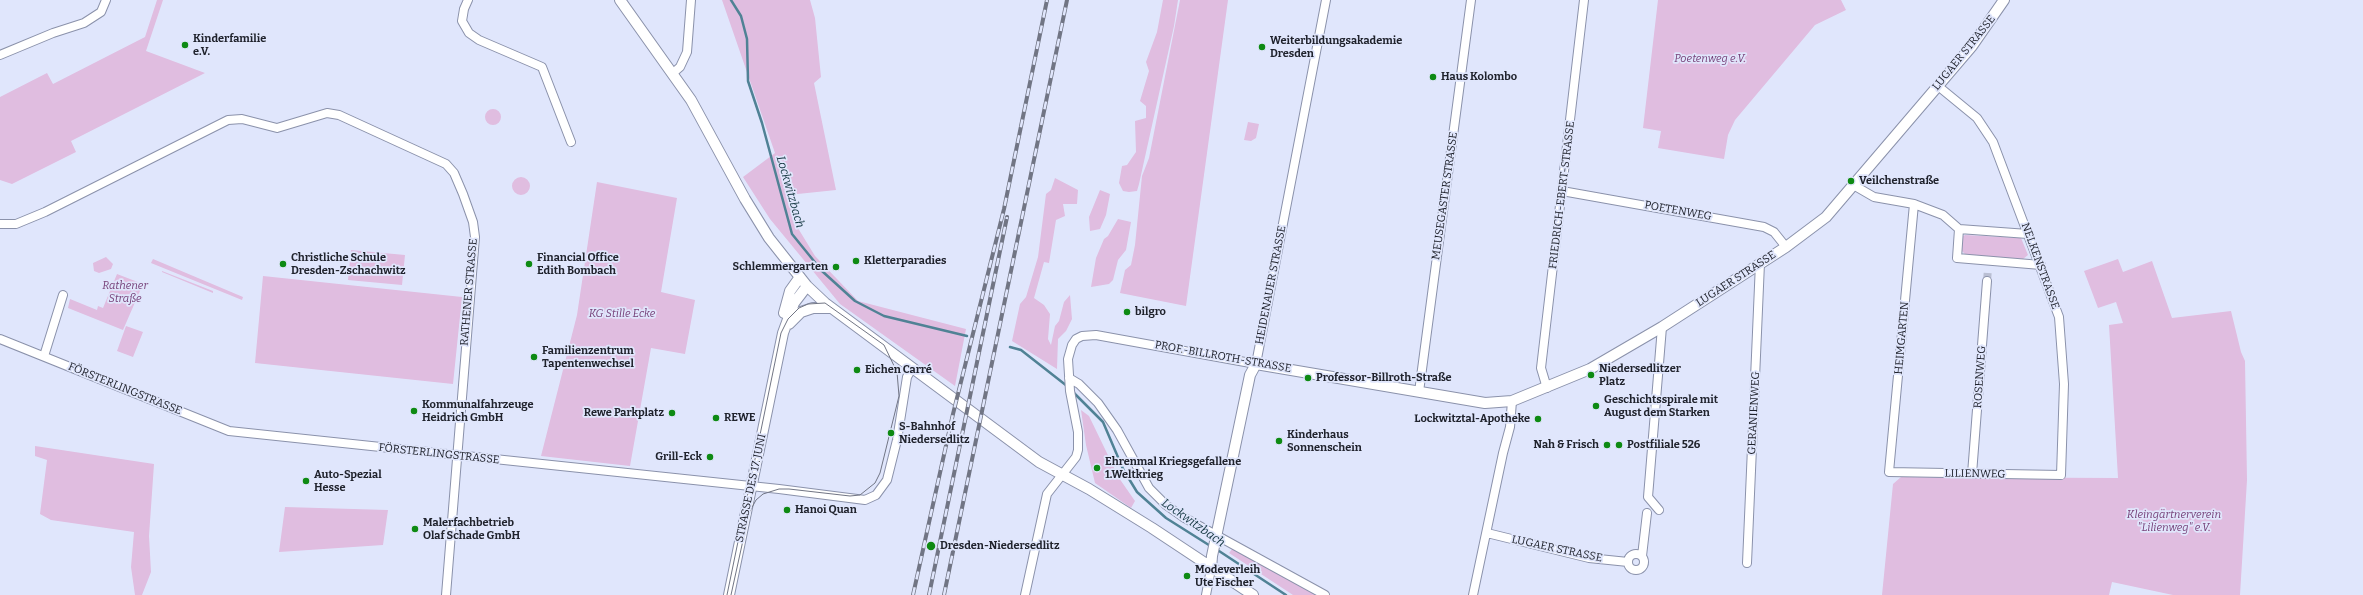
<!DOCTYPE html>
<meta charset="utf-8">
<style>
body{margin:0}
canvas{display:block;background:#e0e6fc}
</style>
<canvas width="2363" height="595"></canvas>
<script>
const context = document.querySelector('canvas').getContext('2d');
context.lineJoin = 'round';
function fill(path, color) {
  context.fillStyle = color;
  context.fill(path, 'evenodd');
}
function poly(rows) {
  const path = new Path2D();
  for (const r of rows) {
    if (r.length === 3) {
      path.moveTo(r[0] + r[2], r[1]);
      path.arc(r[0], r[1], r[2], 0, 2 * Math.PI);
      continue;
    }
    path.moveTo(r[0], r[1]);
    for (let i = 2; i < r.length; i += 2) path.lineTo(r[i], r[i + 1]);
  }
  return path;
}
function trace(path, color, width, dash) {
  context.strokeStyle = color;
  context.lineWidth = width;
  context.lineCap = dash ? 'butt' : 'round';
  context.setLineDash(dash || []);
  context.stroke(path);
}
function label(font, color, halo, rows, align = 'center') {
  context.font = font + ' Bitter,serif';
  context.lineWidth = 3.5;
  context.setLineDash([]);
  context.textBaseline = 'middle';
  context.strokeStyle = halo;
  context.fillStyle = color;
  for (const [text, x, y, turn = 0] of rows) {
    context.save();
    context.translate(x, y);
    context.rotate((+turn || 0) * Math.PI / 180);
    context.textAlign = isNaN(turn) ? turn : align;
    if (halo) context.strokeText(text, 0, 0);
    context.fillText(text, 0, 0);
    context.restore();
  }
}
const green = poly([
 [157,0,163,0,146,51,205,73,71,141,76,152,12,184,0,180,0,97,47,73,53,84,145,37],
 [722,0,810,0,815,18,821,77,814,83,836,190,788,195,793,220,815,256,858,301,966,329,955,386,840,304,770,219,743,177,775,153],
 [1163,0,1178,0,1174,26,1139,184,1137,191,1129,192,1123,191,1119,183,1122,166,1127,165,1136,152,1135,121,1146,118,1146,106,1140,101,1149,71,1146,62,1157,32],
 [1180,0,1228,0,1186,306,1120,293,1125,270,1131,265,1135,245,1142,176,1149,158],
 [1658,0,1841,0,1846,10,1815,25,1735,120,1728,135,1724,159,1658,148,1661,131,1643,128],
 [493,117,8],
 [1248,122,1259,124,1256,138,1251,141,1244,140],
 [521,186,9],
 [1055,178,1078,190,1077,204,1063,204,1065,216,1056,220,1049,263,1044,262,1034,298,1044,305,1050,314,1048,339,1051,345,1055,326,1059,321,1064,302,1070,295,1072,319,1066,331,1058,339,1057,369,1012,341,1020,304,1026,297,1038,257,1046,194,1051,190],
 [597,182,677,198,661,292,695,300,685,354,651,348,630,466,541,456,577,315],
 [1100,190,1110,194,1106,215,1100,229,1090,231,1089,217],
 [1118,219,1131,222,1126,250,1118,260,1113,280,1109,284,1091,287,1096,258,1104,239,1108,236],
 [1965,235,2021,238,2028,255,2023,259,1966,255,1961,250,1962,237],
 [351,250,405,255,402,285,348,280],
 [106,257,113,264,111,269,99,273,94,271,93,263],
 [153,259,243,297,242,300,151,263],
 [2118,259,2123,272,2152,261,2172,318,2231,311,2241,352,2245,361,2247,480,2240,595,2173,595,2112,582,2109,595,1882,595,1893,484,1901,477,2118,478,2109,325,2123,323,2116,302,2098,308,2084,271],
 [162,271,213,291,213,293,162,272],
 [117,274,143,284,123,330,68,308,70,299,97,310,98,306,103,308],
 [263,276,462,297,453,384,255,363],
 [126,326,143,332,133,357,117,351],
 [1081,410,1089,416,1119,478,1135,501,1131,508,1095,483,1086,445],
 [35,446,154,464,149,536,151,572,142,595,135,595,131,567,134,532,51,520,40,514,47,460,35,456],
 [285,507,388,510,383,545,279,552],
 [1233,548,1310,592,1316,595,1293,595,1229,553]
]);
const stream = poly([
 [731,0,741,16,747,39,748,81,762,123,792,234,822,271,855,301,884,316,967,336],
 [1010,347,1021,350,1067,386],
 [1072,391,1103,422,1123,469,1137,492,1166,518,1212,547],
 [1216,549,1286,595]
]);
const minorTunnel = poly([
 [1987,281,1988,269]
]);
const minor = poly([
 [468,0,464,9,462,21,469,33,479,40,542,67,571,142],
 [0,55,53,33,84,23,101,12,106,0],
 [673,73,680,67,687,52,691,0],
 [1855,186,1874,197,1914,204,1943,215,1959,229],
 [1562,191,1764,227,1774,232,1786,247],
 [1914,204,1889,472,2061,475,2064,384,2059,317,1993,142,1977,118,1938,86],
 [0,224,16,224,45,212,228,120,242,119,277,128,327,113,339,115,446,164,454,173,463,194,473,222,475,237,446,595],
 [1959,229,1957,258,2041,265],
 [1959,229,2028,234],
 [0,339,229,431,779,489,865,500,876,495,887,480,897,440,907,377,912,368],
 [44,356,63,295],
 [1069,378,1079,384,1098,403,1117,430,1149,488,1166,505,1183,517,1325,595],
 [1547,388,1541,368,1584,0],
 [1419,392,1471,0],
 [1972,474,1987,281],
 [1659,510,1648,497,1662,327],
 [1487,533,1589,558,1628,562],
 [1636,562,8],
 [1642,556,1647,513],
 [1747,563,1760,263],
 [1025,595,1047,494,1076,457,1078,450,1078,432,1070,391,1068,359,1072,345,1076,339,1082,336,1096,335,1256,364,1326,0],
 [1206,595,1211,569],
 [1473,595,1503,453,1510,427,1512,401]
]);
const tertiary = poly([
 [620,0,691,100,745,199,769,238,807,286,825,303,1039,462,1089,489,1152,528,1253,595],
 [784,313,790,291,800,277],
 [789,324,801,312,813,308,831,308],
 [1211,569,1212,556,1250,375,1256,364,1485,403,1512,401,1590,369,1662,327,1786,247,1826,217,1972,46,2004,0],
 [729,595,783,333,794,303,807,286]
]);
const tram = poly([
 [727,595,781,333,788,319,799,308,808,304,825,303,884,345,897,372,899,396,880,473,875,483,860,495,850,496,789,489,779,489,763,494,756,500,749,513,731,595]
]);
const rail = poly([
 [913,595,953,414,1004,209,1047,0],
 [929,595,1007,217],
 [944,595,1067,0]
]);
const markers = [
 [185,45,4,"#0e8a13"],
 [1262,47,4,"#0e8a13"],
 [1433,77,4,"#0e8a13"],
 [1851,181,4,"#0e8a13"],
 [856,261,4,"#0e8a13"],
 [283,264,4,"#0e8a13"],
 [529,264,4,"#0e8a13"],
 [836,267,4,"#0e8a13"],
 [1127,312,4,"#0e8a13"],
 [534,357,4,"#0e8a13"],
 [857,370,4,"#0e8a13"],
 [1591,375,4,"#0e8a13"],
 [1308,378,4,"#0e8a13"],
 [1596,406,4,"#0e8a13"],
 [414,411,4,"#0e8a13"],
 [672,413,4,"#0e8a13"],
 [716,418,4,"#0e8a13"],
 [1538,419,4,"#0e8a13"],
 [891,433,4,"#0e8a13"],
 [1279,441,4,"#0e8a13"],
 [1607,445,4,"#0e8a13"],
 [1619,445,4,"#0e8a13"],
 [710,457,4,"#0e8a13"],
 [1097,468,4,"#0e8a13"],
 [306,481,4,"#0e8a13"],
 [787,510,4,"#0e8a13"],
 [415,529,4,"#0e8a13"],
 [931,546,5,"#0e8a13"],
 [1187,576,4,"#0e8a13"]
];
const poiNames = [
 ["Kinderfamilie",193,39],
 ["e.V.",193,52],
 ["Weiterbildungsakademie",1270,41],
 ["Dresden",1270,54],
 ["Haus Kolombo",1441,77],
 ["Veilchenstraße",1859,181],
 ["Christliche Schule",291,258],
 ["Dresden-Zschachwitz",291,271],
 ["Financial Office",537,258],
 ["Edith Bombach",537,271],
 ["Kletterparadies",864,261],
 ["Schlemmergarten",828,267,"right"],
 ["bilgro",1135,312],
 ["Familienzentrum",542,351],
 ["Tapentenwechsel",542,364],
 ["Niedersedlitzer",1599,369],
 ["Platz",1599,382],
 ["Eichen Carré",865,370],
 ["Professor-Billroth-Straße",1316,378],
 ["Geschichtsspirale mit",1604,400],
 ["August dem Starken",1604,413],
 ["Kommunalfahrzeuge",422,405],
 ["Heidrich GmbH",422,418],
 ["Rewe Parkplatz",664,413,"right"],
 ["REWE",724,418],
 ["Lockwitztal-Apotheke",1530,419,"right"],
 ["S-Bahnhof",899,427],
 ["Niedersedlitz",899,440],
 ["Kinderhaus",1287,435],
 ["Sonnenschein",1287,448],
 ["Nah & Frisch",1599,445,"right"],
 ["Postfiliale 526",1627,445],
 ["Grill-Eck",702,457,"right"],
 ["Ehrenmal Kriegsgefallene",1105,462],
 ["1.Weltkrieg",1105,475],
 ["Auto-Spezial",314,475],
 ["Hesse",314,488],
 ["Hanoi Quan",795,510],
 ["Malerfachbetrieb",423,523],
 ["Olaf Schade GmbH",423,536],
 ["Dresden-Niedersedlitz",940,546],
 ["Modeverleih",1195,570],
 ["Ute Fischer",1195,583]
];
const streetNames = [
 ["LUGAER STRASSE",1964,53,-51],
 ["FRIEDRICH-EBERT-STRASSE",1562,195,-83],
 ["MEUSEGASTER STRASSE",1445,196,-82],
 ["POETENWEG",1678,211,10],
 ["NELKENSTRASSE",2040,266,70],
 ["LUGAER STRASSE",1736,279,-33],
 ["HEIDENAUER STRASSE",1271,285,-79],
 ["RATHENER STRASSE",469,292,-85],
 ["HEIMGARTEN",1902,338,-85],
 ["PROF.-BILLROTH-STRASSE",1223,357,10],
 ["ROSENWEG",1980,377,-86],
 ["FÖRSTERLINGSTRASSE",125,389,22],
 ["GERANIENWEG",1754,413,-87],
 ["FÖRSTERLINGSTRASSE",439,454,6],
 ["LILIENWEG",1975,474,1],
 ["STRASSE DES 17. JUNI",751,488,-78],
 ["LUGAER STRASSE",1557,549,12]
];
const parkNames = [
 ["Poetenweg e.V.",1710,59],
 ["Rathener",125,286],
 ["Straße",125,299],
 ["KG Stille Ecke",622,314],
 ["Kleingärtnerverein",2174,515],
 ["\"Lilienweg\" e.V.",2174,528]
];
const waterNames = [
 ["Lockwitzbach",790,192,74],
 ["Lockwitzbach",1193,523,35]
];
fill(green, '#e0bde0');
trace(stream, '#508295', 2.5);
trace(minorTunnel, '#babfd3', 8, [8, 4]);
trace(minor, '#8b92ab', 10);
trace(tertiary, '#8b92ab', 12);
trace(minor, '#fff', 8);
trace(tertiary, '#fff', 10);
trace(tram, '#717584', 1);
trace(rail, '#717584', 4);
trace(rail, '#e0e6fc', 2.5, [8]);
for (const [x, y, r, color] of markers) {
  const dot = new Path2D();
  dot.arc(x, y, r, 0, 2 * Math.PI);
  context.fillStyle = color;
  context.fill(dot);
  trace(dot, '#e0e6fc', 1.5);
}
label('bold 11px', '#20232d', '#e0e6fc', poiNames, 'left');
label('11px', '#20232d', '#e0e6fc', streetNames);
label('italic 11px', '#764078', '#e0e6fc', parkNames);
label('italic 12px', '#11343e', '#e0e6fc', waterNames);
</script>
